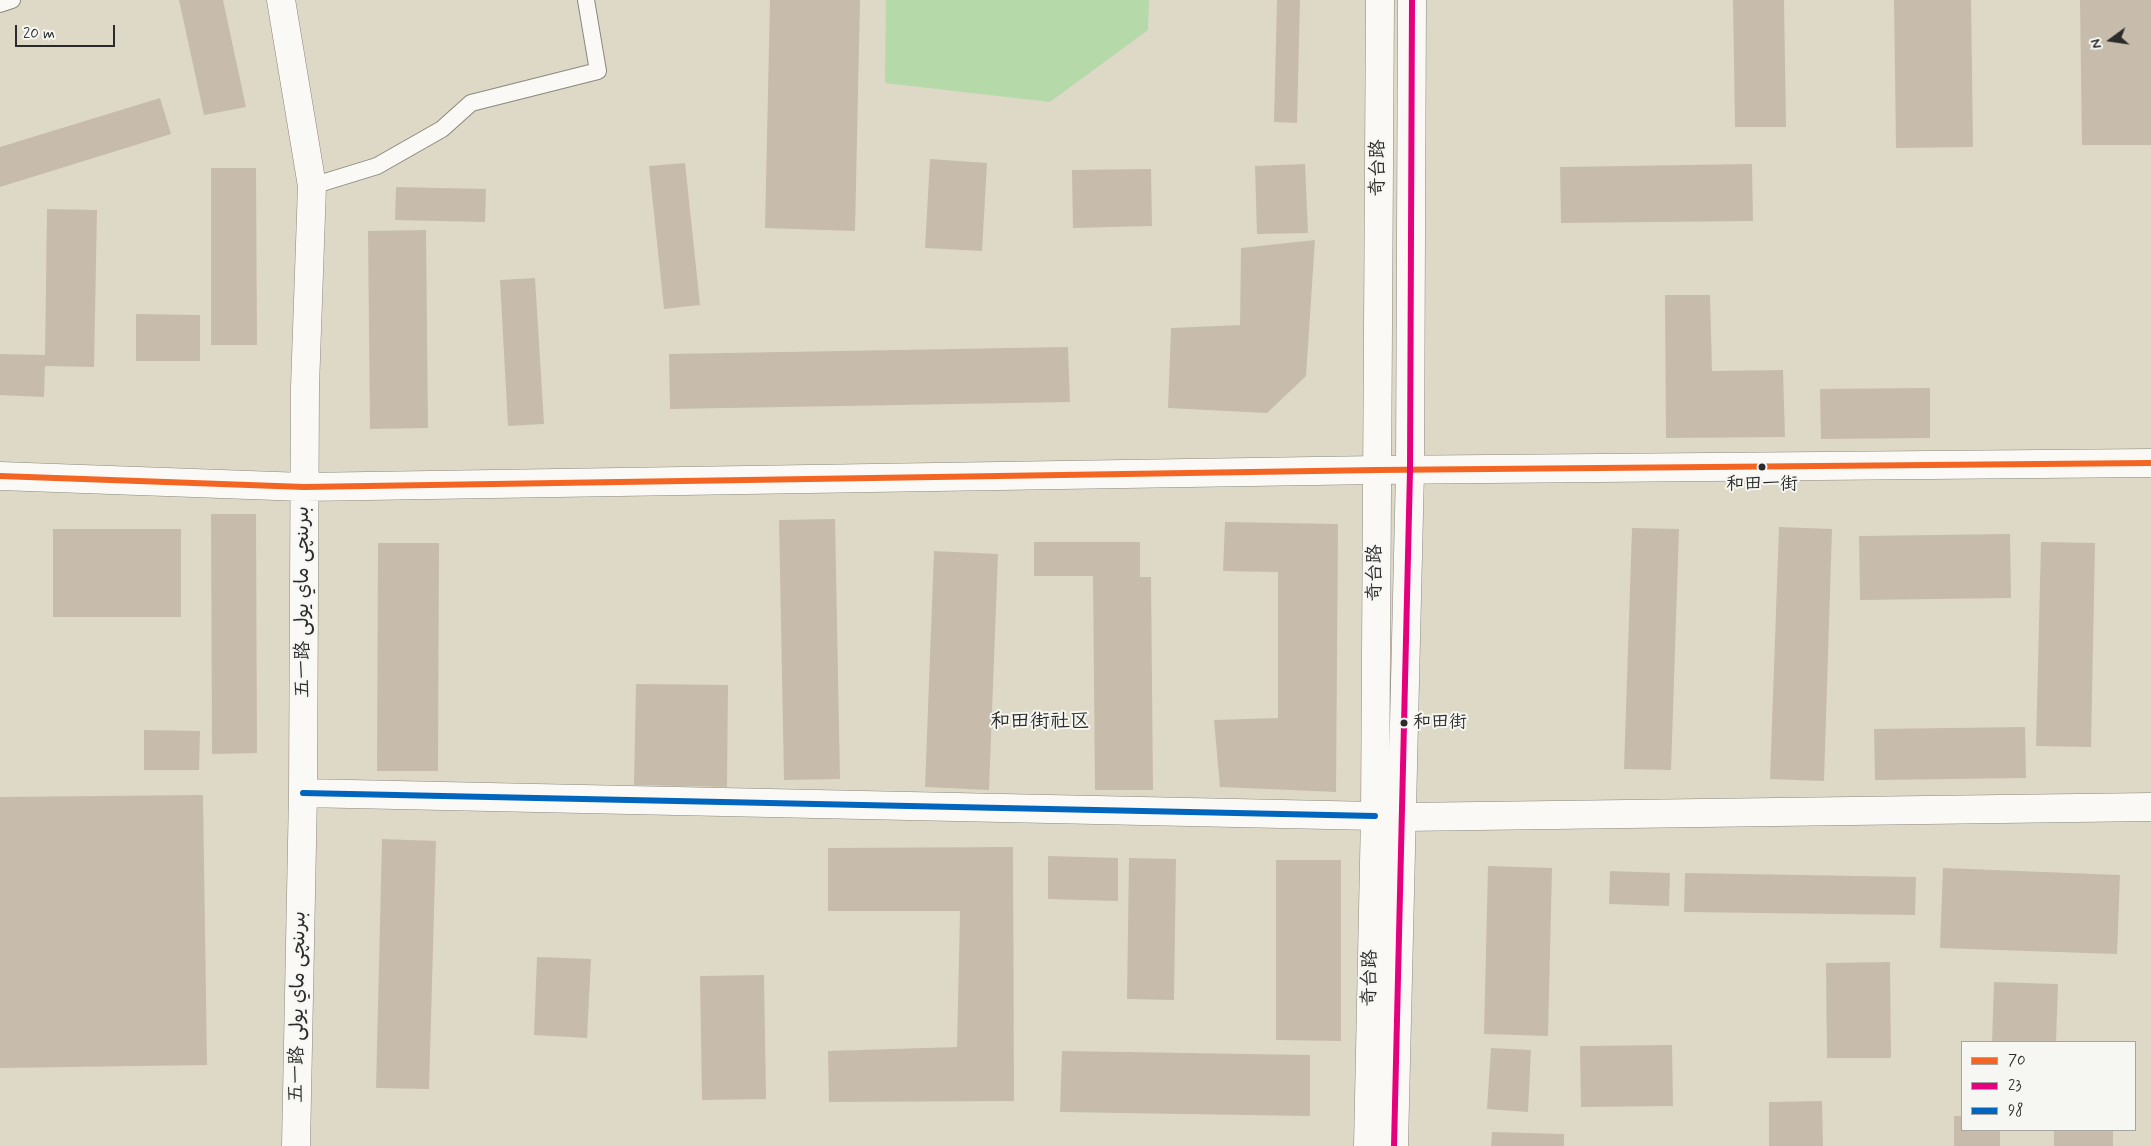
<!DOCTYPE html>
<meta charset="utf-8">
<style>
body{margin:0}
#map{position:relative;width:2151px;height:1146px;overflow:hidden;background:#ded9c6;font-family:Mynerve,sans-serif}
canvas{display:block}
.legend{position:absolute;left:1961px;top:1041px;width:175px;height:90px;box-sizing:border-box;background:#f6f6f2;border:1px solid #a5a5a2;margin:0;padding:6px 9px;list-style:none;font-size:15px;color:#2b2b2b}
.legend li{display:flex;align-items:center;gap:10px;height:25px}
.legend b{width:25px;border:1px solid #a5a5a2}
.north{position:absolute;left:2086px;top:15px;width:50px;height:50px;-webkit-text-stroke:4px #f6f6f2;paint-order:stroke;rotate:256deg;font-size:14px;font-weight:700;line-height:20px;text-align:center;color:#2b2b2b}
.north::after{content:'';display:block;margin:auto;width:18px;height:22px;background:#2b2b2b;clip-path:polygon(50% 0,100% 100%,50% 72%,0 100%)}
.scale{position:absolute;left:15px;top:25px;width:100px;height:22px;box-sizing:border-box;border:2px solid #2b2b2b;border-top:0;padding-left:6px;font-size:15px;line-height:18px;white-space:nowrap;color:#2b2b2b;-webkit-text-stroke:4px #f6f6f2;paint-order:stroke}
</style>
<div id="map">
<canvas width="2151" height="1146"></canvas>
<ul class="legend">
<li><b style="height:6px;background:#f26522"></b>70</li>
<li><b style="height:6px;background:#e5007d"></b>23</li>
<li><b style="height:6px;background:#0065bd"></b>98</li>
</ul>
<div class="north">N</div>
<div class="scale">20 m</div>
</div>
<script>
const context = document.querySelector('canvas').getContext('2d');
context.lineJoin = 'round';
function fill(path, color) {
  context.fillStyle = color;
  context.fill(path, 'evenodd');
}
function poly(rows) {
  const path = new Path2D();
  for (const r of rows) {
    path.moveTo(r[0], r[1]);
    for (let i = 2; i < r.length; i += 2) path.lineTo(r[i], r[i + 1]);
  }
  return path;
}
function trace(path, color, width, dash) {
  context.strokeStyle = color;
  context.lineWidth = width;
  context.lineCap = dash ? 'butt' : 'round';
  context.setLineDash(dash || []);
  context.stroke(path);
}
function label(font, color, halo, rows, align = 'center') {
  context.font = font + ' Mynerve,"Playpen Sans Arabic","LXGW WenKai TC",sans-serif';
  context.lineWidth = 4;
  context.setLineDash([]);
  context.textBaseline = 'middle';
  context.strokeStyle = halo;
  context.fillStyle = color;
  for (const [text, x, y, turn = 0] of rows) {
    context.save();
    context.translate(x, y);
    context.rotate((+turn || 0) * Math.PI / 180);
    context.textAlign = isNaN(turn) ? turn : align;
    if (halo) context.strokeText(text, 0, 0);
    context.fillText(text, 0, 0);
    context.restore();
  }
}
const green = poly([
 [886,0,1149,0,1148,30,1050,102,885,83]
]);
const building = poly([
 [179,0,223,0,246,107,204,115],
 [770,0,860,0,855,231,765,228],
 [1277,0,1300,0,1297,123,1274,122],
 [1733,0,1784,0,1786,127,1735,127],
 [1894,0,1971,0,1973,147,1896,148],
 [2080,0,2151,0,2151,145,2082,145],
 [160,98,171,134,0,187,0,147],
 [930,159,987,163,982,251,925,248],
 [685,163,700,305,664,309,649,166],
 [1305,164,1308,233,1257,234,1255,166],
 [1752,164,1753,221,1561,223,1560,167],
 [211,168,256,168,257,345,211,345],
 [1151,169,1152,226,1073,228,1072,170],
 [396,187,486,189,485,222,395,220],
 [47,209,97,210,94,367,45,366,44,397,0,395,0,354,45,355],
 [426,230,428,428,370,429,368,231],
 [1315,240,1306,376,1267,413,1168,408,1171,328,1240,325,1241,248],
 [535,278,544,424,508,426,500,280],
 [1665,295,1710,295,1712,371,1783,370,1785,437,1666,438],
 [136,314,200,315,200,361,136,361],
 [1068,347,1070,402,670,409,669,354],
 [1930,388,1930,438,1821,439,1820,389],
 [211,514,256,514,257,753,212,754],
 [835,519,840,779,784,780,779,520],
 [1225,522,1338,524,1336,792,1220,787,1214,720,1278,718,1278,572,1223,571],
 [1779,527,1832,529,1824,781,1770,779],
 [1632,528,1679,529,1671,770,1624,769],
 [53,529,181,529,181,617,53,617],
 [2010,534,2011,598,1860,600,1859,536],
 [1034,542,1140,542,1140,577,1151,577,1153,790,1095,790,1093,576,1034,576],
 [2041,542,2095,543,2091,747,2036,746],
 [378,543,439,543,438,771,377,771],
 [934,551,998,554,989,790,925,787],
 [636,684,728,685,727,787,634,785],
 [2025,727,2026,778,1875,780,1874,729],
 [144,730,200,731,199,770,144,770],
 [203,795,207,1065,0,1068,0,797],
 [382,839,436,841,429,1089,376,1088],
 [1013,847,1014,1101,829,1102,828,1051,957,1047,960,911,828,911,828,848],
 [1048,856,1118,858,1118,901,1048,899],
 [1129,858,1176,859,1174,1000,1127,999],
 [1276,860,1341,860,1341,1041,1276,1040],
 [1488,866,1552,868,1548,1036,1484,1034],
 [1943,868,2120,875,2117,954,1940,948],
 [1610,871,1670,873,1669,906,1609,904],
 [1685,873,1916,877,1915,915,1684,912],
 [537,957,591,959,587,1038,534,1035],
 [1890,962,1891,1058,1827,1058,1826,963],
 [764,975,766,1099,702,1100,700,976],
 [1994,982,2058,984,2056,1042,1992,1042],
 [1672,1045,1673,1106,1581,1107,1580,1046],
 [1491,1048,1531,1050,1528,1112,1487,1109],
 [1062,1051,1310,1055,1310,1116,1060,1112],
 [1822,1101,1823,1146,1769,1146,1769,1102],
 [1954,1116,1962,1116,1962,1130,2000,1130,2000,1146,1954,1146],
 [2054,1130,2113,1130,2113,1146,2054,1146],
 [1492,1132,1564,1134,1564,1146,1491,1146]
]);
const service = poly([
 [0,4,12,0],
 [312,186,377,166,442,129,471,103,598,71,586,0]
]);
const minor = poly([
 [281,0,312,186,305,387,303,793,296,1146],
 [0,476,304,487,1377,470,2151,463],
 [303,793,1375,816],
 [1403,817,2151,807]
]);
const tertiary = poly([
 [1368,1146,1375,816,1380,0],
 [1394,1146,1410,471,1412,0]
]);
const bus1 = poly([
 [0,476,304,487,1377,470,2151,463]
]);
const bus2 = poly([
 [1394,1146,1410,471,1412,0]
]);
const bus3 = poly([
 [303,793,1375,816]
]);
const markers = [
 [1762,467,4.5,"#2b2b2b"],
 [1404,723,4.5,"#2b2b2b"]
];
const busNames = [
 ["和田一街",1762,485],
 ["和田街",1413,723,"left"]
];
const streetNames = [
 ["奇台路",1379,168,-90],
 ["奇台路",1376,573,-90],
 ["五一路 بىرىنچى ماي يولى",304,602,-90],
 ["奇台路",1371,978,-89],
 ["五一路 بىرىنچى ماي يولى",299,1007,-89]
];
const neighbourhoodNames = [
 ["和田街社区",1040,723]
];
fill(green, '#b5d9a9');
fill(building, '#c7bcab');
trace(service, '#8a887e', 18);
trace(minor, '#8a887e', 29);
trace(tertiary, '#8a887e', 29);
trace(service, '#faf9f6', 16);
trace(minor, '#faf9f6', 28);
trace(tertiary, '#faf9f6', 28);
trace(bus1, '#f26522', 6);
trace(bus2, '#e5007d', 6);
trace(bus3, '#0065bd', 6);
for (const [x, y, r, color] of markers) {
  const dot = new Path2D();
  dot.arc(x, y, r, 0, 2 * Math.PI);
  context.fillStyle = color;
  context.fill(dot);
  trace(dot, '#f6f6f2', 2);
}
label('18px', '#2b2b2b', '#f6f6f2', busNames);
label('19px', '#2b2b2b', '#f6f6f2', streetNames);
label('20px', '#2b2b2b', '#f6f6f2', neighbourhoodNames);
</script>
